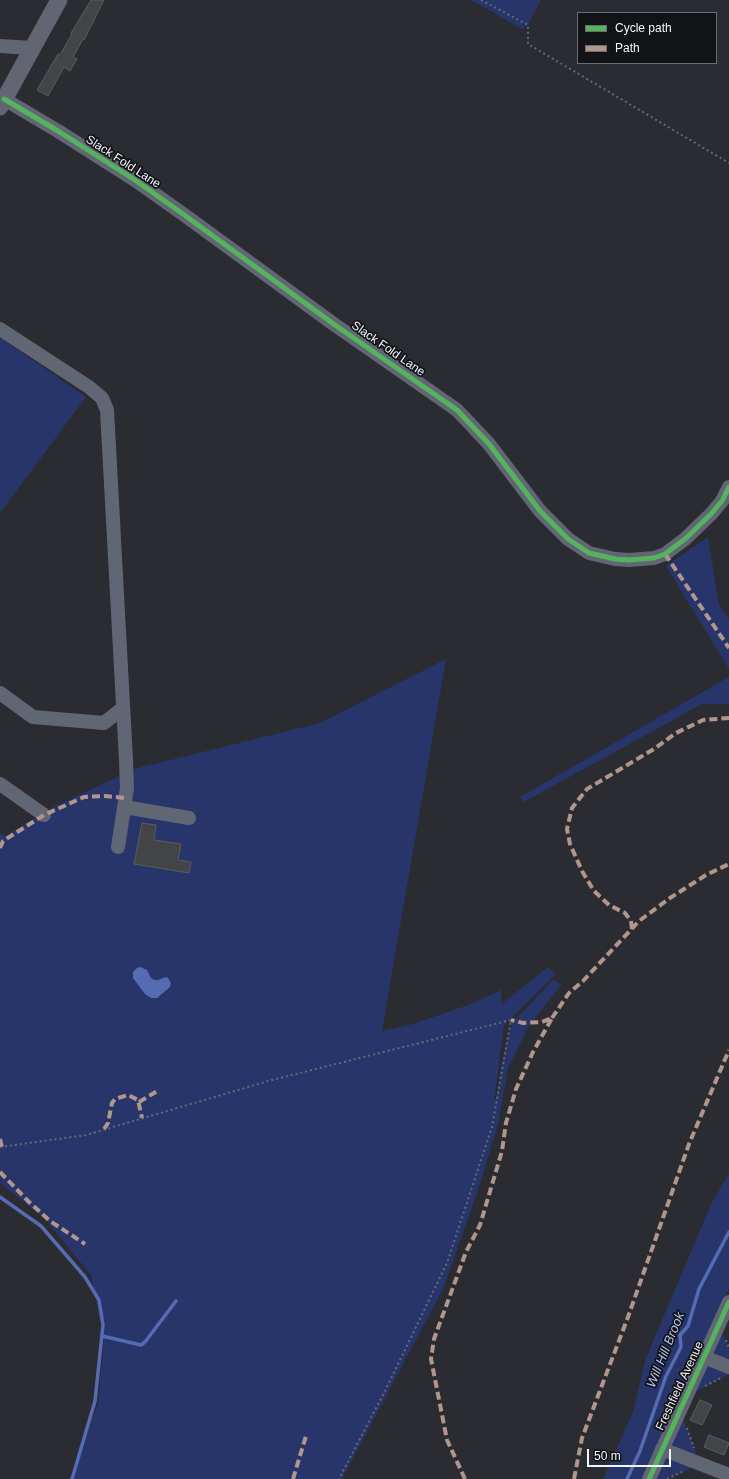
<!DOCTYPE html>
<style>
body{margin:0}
#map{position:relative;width:729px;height:1479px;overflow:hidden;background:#2b2c31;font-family:Arial,sans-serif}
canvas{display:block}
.legend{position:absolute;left:577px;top:12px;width:140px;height:52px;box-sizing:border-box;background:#121317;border:1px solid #6c6d72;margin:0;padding:5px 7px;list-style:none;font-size:12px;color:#f2f5fb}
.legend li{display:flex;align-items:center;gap:8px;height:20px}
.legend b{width:20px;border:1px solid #6c6d72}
.scale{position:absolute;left:587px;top:1449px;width:84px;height:18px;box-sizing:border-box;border:2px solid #f2f5fb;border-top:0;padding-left:5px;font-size:12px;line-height:14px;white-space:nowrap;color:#f2f5fb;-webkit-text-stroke:3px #121317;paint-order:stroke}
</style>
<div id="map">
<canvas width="729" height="1479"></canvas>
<ul class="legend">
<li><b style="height:5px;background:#56b35d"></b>Cycle path</li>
<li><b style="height:5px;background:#b2968c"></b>Path</li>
</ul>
<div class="scale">50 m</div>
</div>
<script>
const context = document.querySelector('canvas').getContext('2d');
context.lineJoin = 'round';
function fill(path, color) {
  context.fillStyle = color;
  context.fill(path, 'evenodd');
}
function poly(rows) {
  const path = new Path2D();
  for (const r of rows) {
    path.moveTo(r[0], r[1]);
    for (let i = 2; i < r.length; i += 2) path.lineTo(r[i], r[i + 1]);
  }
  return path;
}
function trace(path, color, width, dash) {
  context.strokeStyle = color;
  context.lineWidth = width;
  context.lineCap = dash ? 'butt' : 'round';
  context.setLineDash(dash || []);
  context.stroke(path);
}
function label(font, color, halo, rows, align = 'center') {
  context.font = font + ' Arial,sans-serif';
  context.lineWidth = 3.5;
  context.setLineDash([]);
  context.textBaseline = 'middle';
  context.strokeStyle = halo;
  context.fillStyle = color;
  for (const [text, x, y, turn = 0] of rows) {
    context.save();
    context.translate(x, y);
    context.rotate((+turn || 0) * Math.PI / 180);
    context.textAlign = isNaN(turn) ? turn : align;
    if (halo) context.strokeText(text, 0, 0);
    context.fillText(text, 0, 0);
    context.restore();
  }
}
const green = poly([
 [471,0,541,0,528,25,522,29],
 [0,337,86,397,0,513],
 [708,537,719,605,729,620,729,669,666,566],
 [446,659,382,1031,413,1024,471,1004,501,990,501,1004,503,1003,548,967,556,974,504,1025,494,1101,496,1099,503,1057,512,1023,553,980,561,985,529,1026,508,1068,498,1124,481,1181,443,1289,342,1479,70,1479,98,1403,104,1339,91,1275,44,1218,0,1183,0,833,5,836,56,806,134,769,320,723],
 [729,677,729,704,702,704,524,802,520,797],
 [729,1174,729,1288,644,1479,603,1479,633,1412,646,1358,713,1200],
 [719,1324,729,1350,729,1374,686,1397],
 [680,1410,700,1464,667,1479,649,1479]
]);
const water = poly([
 [141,967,147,970,151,978,154,980,158,980,166,977,168,978,171,983,170,987,157,998,151,998,145,994,133,978,133,972,137,968]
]);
const stream = poly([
 [0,1197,41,1226,85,1277,99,1300,103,1325,95,1401,72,1479],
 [102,1336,141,1345,145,1342,176,1301],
 [627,1479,640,1451,666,1376,681,1347,680,1335,688,1326,699,1289,729,1232]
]);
const building = poly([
 [91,0,104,0,84,40,83,39,73,57,77,59,70,71,64,67,48,96,37,90,58,54,60,55,72,34,71,33,77,23,91,0],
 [142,823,156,825,154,840,181,844,178,860,191,862,189,873,134,864,142,823],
 [700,1400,712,1405,702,1425,690,1420,700,1400],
 [709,1435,729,1443,724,1455,704,1447,709,1435]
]);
const path = poly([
 [481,0,528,25,528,44,729,163],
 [0,1147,86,1135,272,1080,511,1020,492,1127,447,1263,385,1391,339,1479],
 [726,1340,729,1348],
 [705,1386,723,1377],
 [687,1428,694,1448],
 [667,1479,684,1471]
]);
const minor = poly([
 [0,46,32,48],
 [4,99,58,131,135,180,183,214,335,325,457,410,489,444,540,511,568,539,589,553,615,559,629,560,654,558,665,554,685,539,711,514,722,501,729,487],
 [0,329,89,387,102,398,107,410,126,760,127,788,118,847],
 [0,693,33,717,104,723,123,708],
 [0,784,44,815],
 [124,807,189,818],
 [704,1357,729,1367],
 [662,1449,729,1475],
 [649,1479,729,1302]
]);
const major = poly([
 [0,107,59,0]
]);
const quiet = poly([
 [665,554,729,648],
 [0,848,3,841,44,815,84,797,105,796,125,798],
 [632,929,631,921,625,913,609,905,594,891,582,871,570,844,567,829,572,808,587,789,654,749,676,733,703,720,729,718],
 [552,1018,569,993,583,981,639,921,670,898,706,875,729,864],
 [139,1102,159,1090],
 [104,1129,108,1123,112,1103,115,1099,128,1095,138,1100,142,1118],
 [0,1139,2,1147],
 [0,1172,29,1202,50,1221,85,1244],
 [293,1479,306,1436],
 [465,1479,447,1440,431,1359,434,1339,466,1252,480,1225,502,1151,506,1123,516,1089,533,1052,552,1018,542,1022,523,1023,511,1020],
 [574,1479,582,1438,628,1317,689,1144,729,1050]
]);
const cycleway = poly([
 [4,99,58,131,135,180,183,214,335,325,457,410,489,444,540,511,568,539,589,553,615,559,629,560,654,558,665,554,685,539,711,514,722,501,729,487],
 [649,1479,729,1302]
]);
const streetNames = [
 ["Slack Fold Lane",123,162,33],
 ["Slack Fold Lane",388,349,35],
 ["Freshfield Avenue",680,1386,-65]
];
const waterNames = [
 ["Will Hill Brook",666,1350,-68]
];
fill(green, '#27356b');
fill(water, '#556bb2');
trace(stream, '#556bb2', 3.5);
fill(building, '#434448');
trace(building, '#5b5c60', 1);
trace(path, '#666a75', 2, [2, 3]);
trace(minor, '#616674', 14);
trace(major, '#616672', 17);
trace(quiet, '#b2968c', 4, [8, 4]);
trace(cycleway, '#56b35d', 5);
label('12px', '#f2f5fb', '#121317', streetNames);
label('italic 13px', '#b7c6f0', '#121317', waterNames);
</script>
